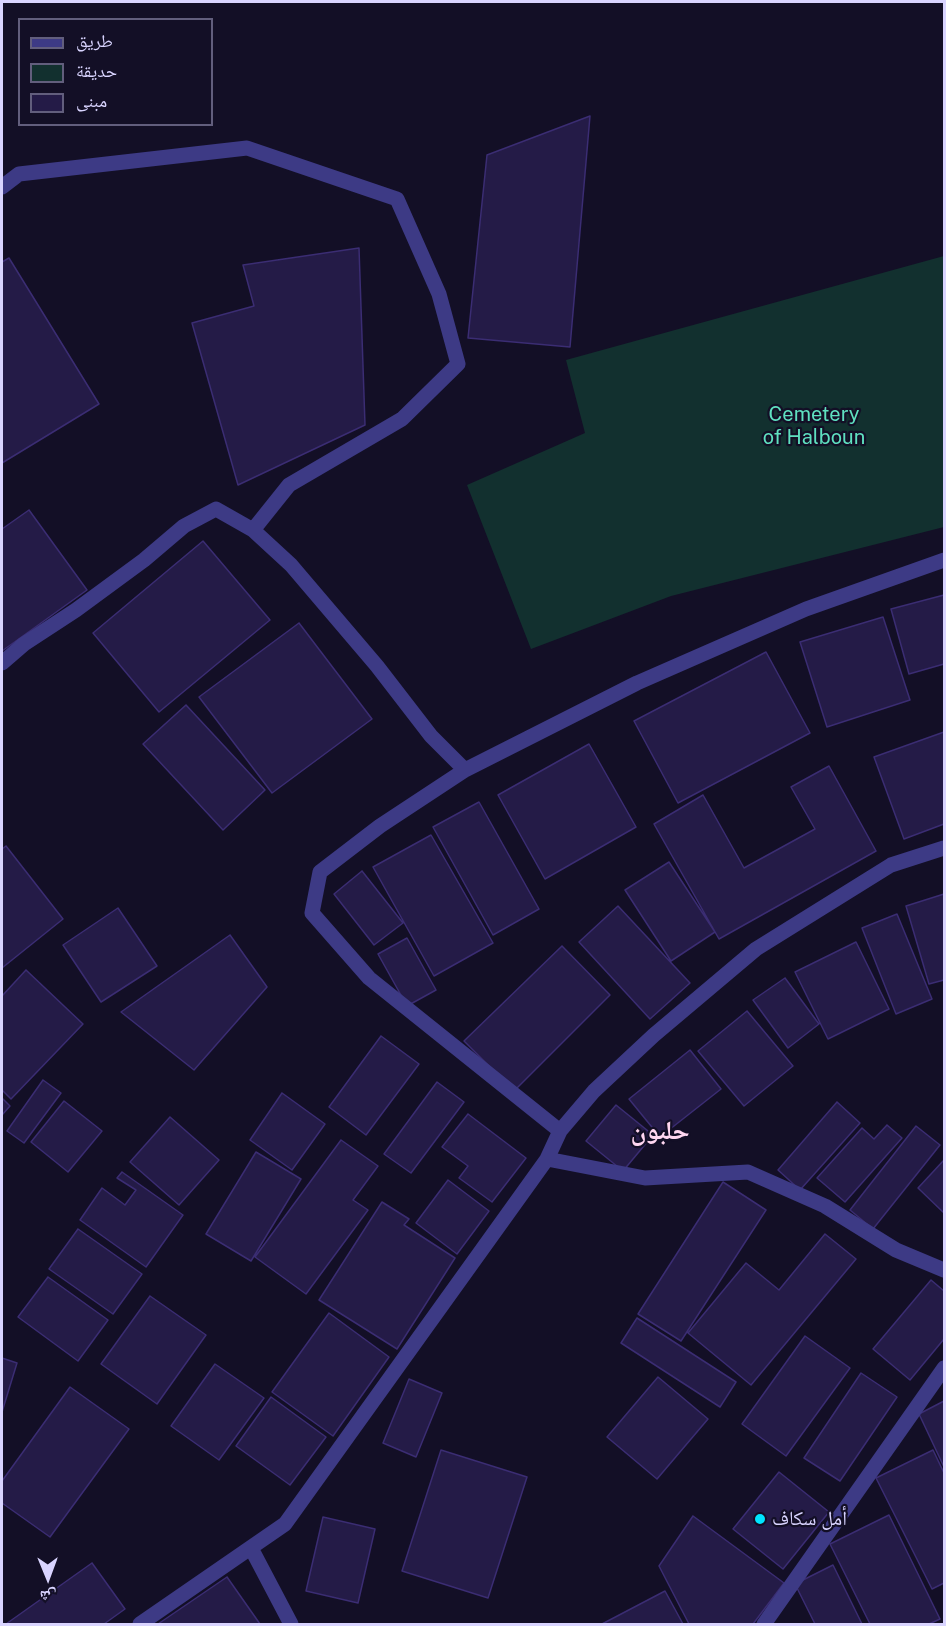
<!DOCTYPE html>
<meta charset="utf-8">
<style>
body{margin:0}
#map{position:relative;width:946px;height:1626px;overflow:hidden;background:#130f26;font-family:"Public Sans","Noto Naskh Arabic",sans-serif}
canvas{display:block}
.frame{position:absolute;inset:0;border:3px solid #d9d4ff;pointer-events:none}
.legend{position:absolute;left:18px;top:18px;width:195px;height:108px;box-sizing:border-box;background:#130f26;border:2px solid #625e7d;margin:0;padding:8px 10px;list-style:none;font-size:18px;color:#d9d4ff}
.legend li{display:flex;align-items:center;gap:12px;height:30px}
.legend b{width:30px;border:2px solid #625e7d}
.north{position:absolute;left:18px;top:1548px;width:60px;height:60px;-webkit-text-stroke:4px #130f26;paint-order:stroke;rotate:179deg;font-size:16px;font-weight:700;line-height:24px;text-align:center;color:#d9d4ff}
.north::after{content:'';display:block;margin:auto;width:21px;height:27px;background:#d9d4ff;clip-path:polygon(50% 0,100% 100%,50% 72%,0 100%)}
</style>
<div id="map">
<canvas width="946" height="1626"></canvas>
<div class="frame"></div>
<ul class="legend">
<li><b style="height:8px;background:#3d3a85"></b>طريق</li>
<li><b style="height:16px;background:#12302f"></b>حديقة</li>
<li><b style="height:16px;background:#241b47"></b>مبنى</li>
</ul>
<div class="north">ش</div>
</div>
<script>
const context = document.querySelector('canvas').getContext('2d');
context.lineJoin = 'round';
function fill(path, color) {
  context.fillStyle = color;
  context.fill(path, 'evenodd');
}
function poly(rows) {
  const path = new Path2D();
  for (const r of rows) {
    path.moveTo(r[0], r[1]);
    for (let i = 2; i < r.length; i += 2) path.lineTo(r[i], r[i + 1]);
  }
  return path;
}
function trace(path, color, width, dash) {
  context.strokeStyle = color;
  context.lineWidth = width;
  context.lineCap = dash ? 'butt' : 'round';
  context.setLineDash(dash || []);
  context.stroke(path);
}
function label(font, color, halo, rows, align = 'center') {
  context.font = font + ' "Public Sans","Noto Naskh Arabic",sans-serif';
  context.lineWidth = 4.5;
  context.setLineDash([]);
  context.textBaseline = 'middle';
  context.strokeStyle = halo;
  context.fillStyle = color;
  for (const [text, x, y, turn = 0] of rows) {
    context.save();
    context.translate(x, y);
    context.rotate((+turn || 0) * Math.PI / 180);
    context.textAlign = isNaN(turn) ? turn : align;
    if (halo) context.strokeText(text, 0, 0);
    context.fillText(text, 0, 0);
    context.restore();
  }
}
const green = poly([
 [944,256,944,527,671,596,531,649,467,485,585,433,566,360]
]);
const building = poly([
 [590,116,570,347,468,338,487,155,590,116],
 [359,248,365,425,238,485,192,323,254,306,243,265,359,248],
 [9,258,99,404,2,463,2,262,9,258],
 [29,510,87,590,2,651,2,529,29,510],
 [203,541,270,620,159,712,93,633,203,541],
 [944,595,944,664,909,674,891,609,944,595],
 [883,617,910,700,827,727,800,642,883,617],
 [299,623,372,719,272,793,199,697,299,623],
 [766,652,810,733,678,803,634,721,766,652],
 [186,705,265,790,223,830,143,744,186,705],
 [944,732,944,824,904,839,874,757,944,732],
 [589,744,636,827,545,879,498,795,589,744],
 [829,766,876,851,719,939,654,824,703,795,744,868,815,829,791,787,829,766],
 [479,802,539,909,493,935,433,827,479,802],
 [431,835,493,943,434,976,373,867,431,835],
 [6,846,63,919,2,968,2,849,6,846],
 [669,862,715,932,671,961,625,890,669,862],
 [362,871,403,923,374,945,334,894,362,871],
 [944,894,944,980,929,984,906,906,944,894],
 [618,906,690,983,650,1019,579,942,618,906],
 [118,908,157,966,101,1002,63,945,118,908],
 [897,914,932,999,896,1014,862,928,897,914],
 [230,935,267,987,194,1070,121,1012,230,935],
 [407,938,436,990,407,1006,378,954,407,938],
 [856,942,889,1009,828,1039,795,972,856,942],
 [562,946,610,995,514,1091,464,1041,562,946],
 [26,970,83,1024,11,1099,2,1090,2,996,26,970],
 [785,978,819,1024,788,1048,753,1000,785,978],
 [747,1011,793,1066,744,1106,698,1051,747,1011],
 [381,1036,419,1064,366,1135,329,1107,381,1036],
 [690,1050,721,1089,660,1137,629,1099,690,1050],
 [43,1080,61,1093,24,1143,7,1131,43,1080],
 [437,1082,464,1102,411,1173,384,1154,437,1082],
 [282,1093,325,1124,292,1170,250,1140,282,1093],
 [2,1098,10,1106,2,1115,2,1098],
 [64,1101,102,1131,68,1172,31,1142,64,1101],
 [837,1102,860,1123,800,1190,778,1170,837,1102],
 [616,1105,653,1135,623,1171,586,1141,616,1105],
 [468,1114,526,1158,492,1202,459,1178,468,1166,442,1147,468,1114],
 [170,1117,219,1160,179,1205,130,1162,170,1117],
 [887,1125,902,1138,845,1202,817,1178,862,1128,874,1139,887,1125],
 [916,1126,940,1145,873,1229,850,1210,916,1126],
 [341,1140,378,1166,353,1200,368,1210,306,1294,255,1257,341,1140],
 [256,1152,301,1179,251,1261,206,1234,256,1152],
 [944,1160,944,1213,918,1188,944,1160],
 [122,1172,183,1215,146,1267,80,1220,102,1188,125,1205,136,1190,117,1178,122,1172],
 [448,1180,489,1211,457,1254,416,1223,448,1180],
 [723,1182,766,1210,681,1341,638,1314,723,1182],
 [382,1202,409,1219,404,1225,455,1258,397,1349,319,1300,382,1202],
 [78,1229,142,1274,113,1314,49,1269,78,1229],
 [825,1234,856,1259,751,1385,688,1333,746,1263,779,1290,825,1234],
 [48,1277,108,1320,78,1361,18,1317,48,1277],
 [931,1280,944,1291,944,1339,910,1380,873,1349,931,1280],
 [150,1296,206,1335,157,1404,101,1364,150,1296],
 [329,1313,389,1357,333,1436,272,1392,329,1313],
 [637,1318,736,1382,720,1407,621,1343,637,1318],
 [805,1336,850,1368,786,1456,742,1424,805,1336],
 [2,1358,17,1363,2,1412,2,1358],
 [215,1364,264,1398,219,1460,171,1426,215,1364],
 [861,1373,897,1397,840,1481,804,1458,861,1373],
 [658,1377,708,1419,657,1479,607,1437,658,1377],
 [409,1379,442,1393,416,1457,383,1443,409,1379],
 [70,1387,129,1429,50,1537,2,1503,2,1481,70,1387],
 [271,1397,326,1437,290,1485,236,1446,271,1397],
 [944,1401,944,1467,919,1414,944,1401],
 [441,1450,527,1477,488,1598,402,1571,441,1450],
 [933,1450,944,1473,944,1583,932,1589,876,1478,933,1450],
 [779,1472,829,1512,783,1569,733,1529,779,1472],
 [889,1515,940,1619,929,1624,870,1624,830,1544,889,1515],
 [693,1516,784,1583,753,1624,689,1624,659,1566,693,1516],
 [323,1517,375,1529,358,1603,306,1591,323,1517],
 [92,1563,125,1609,104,1624,6,1624,92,1563],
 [833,1565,862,1624,815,1624,795,1584,833,1565],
 [227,1577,260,1624,158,1624,227,1577],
 [665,1591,683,1624,602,1624,665,1591]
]);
const minor = poly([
 [2,187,19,174,247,148,397,199,439,294,458,364,402,419,289,485,253,530],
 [2,663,24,644,76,610,144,560,184,526,216,509,253,530,291,565,377,666,431,736,465,770,380,826,320,872,312,913,369,978,560,1131,594,1091,654,1035,756,949,891,865,944,848],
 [465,770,637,683,806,609,944,560],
 [547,1159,645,1178,748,1172,825,1206,896,1250,944,1270],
 [251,1548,291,1624],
 [140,1624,285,1524,547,1159,560,1131],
 [764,1624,944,1368]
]);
const markers = [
 [760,1519,6,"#00e5ff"]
];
const parkNames = [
 ["Cemetery",814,415],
 ["of Halboun",814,438]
];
const poiNames = [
 ["أمل سكاف",772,1519]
];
const districtNames = [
 ["حلبون",660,1131]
];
fill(green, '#12302f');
fill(building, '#241b47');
trace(building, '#3b2d73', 1.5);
trace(minor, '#3d3a85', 15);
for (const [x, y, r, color] of markers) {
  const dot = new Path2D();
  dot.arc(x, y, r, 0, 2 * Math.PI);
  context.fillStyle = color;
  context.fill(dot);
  trace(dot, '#130f26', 2);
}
label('20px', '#5fe0c0', '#130f26', parkNames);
label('20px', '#d9d4ff', '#130f26', poiNames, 'left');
label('bold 26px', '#ffd6f0', '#130f26', districtNames);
</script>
